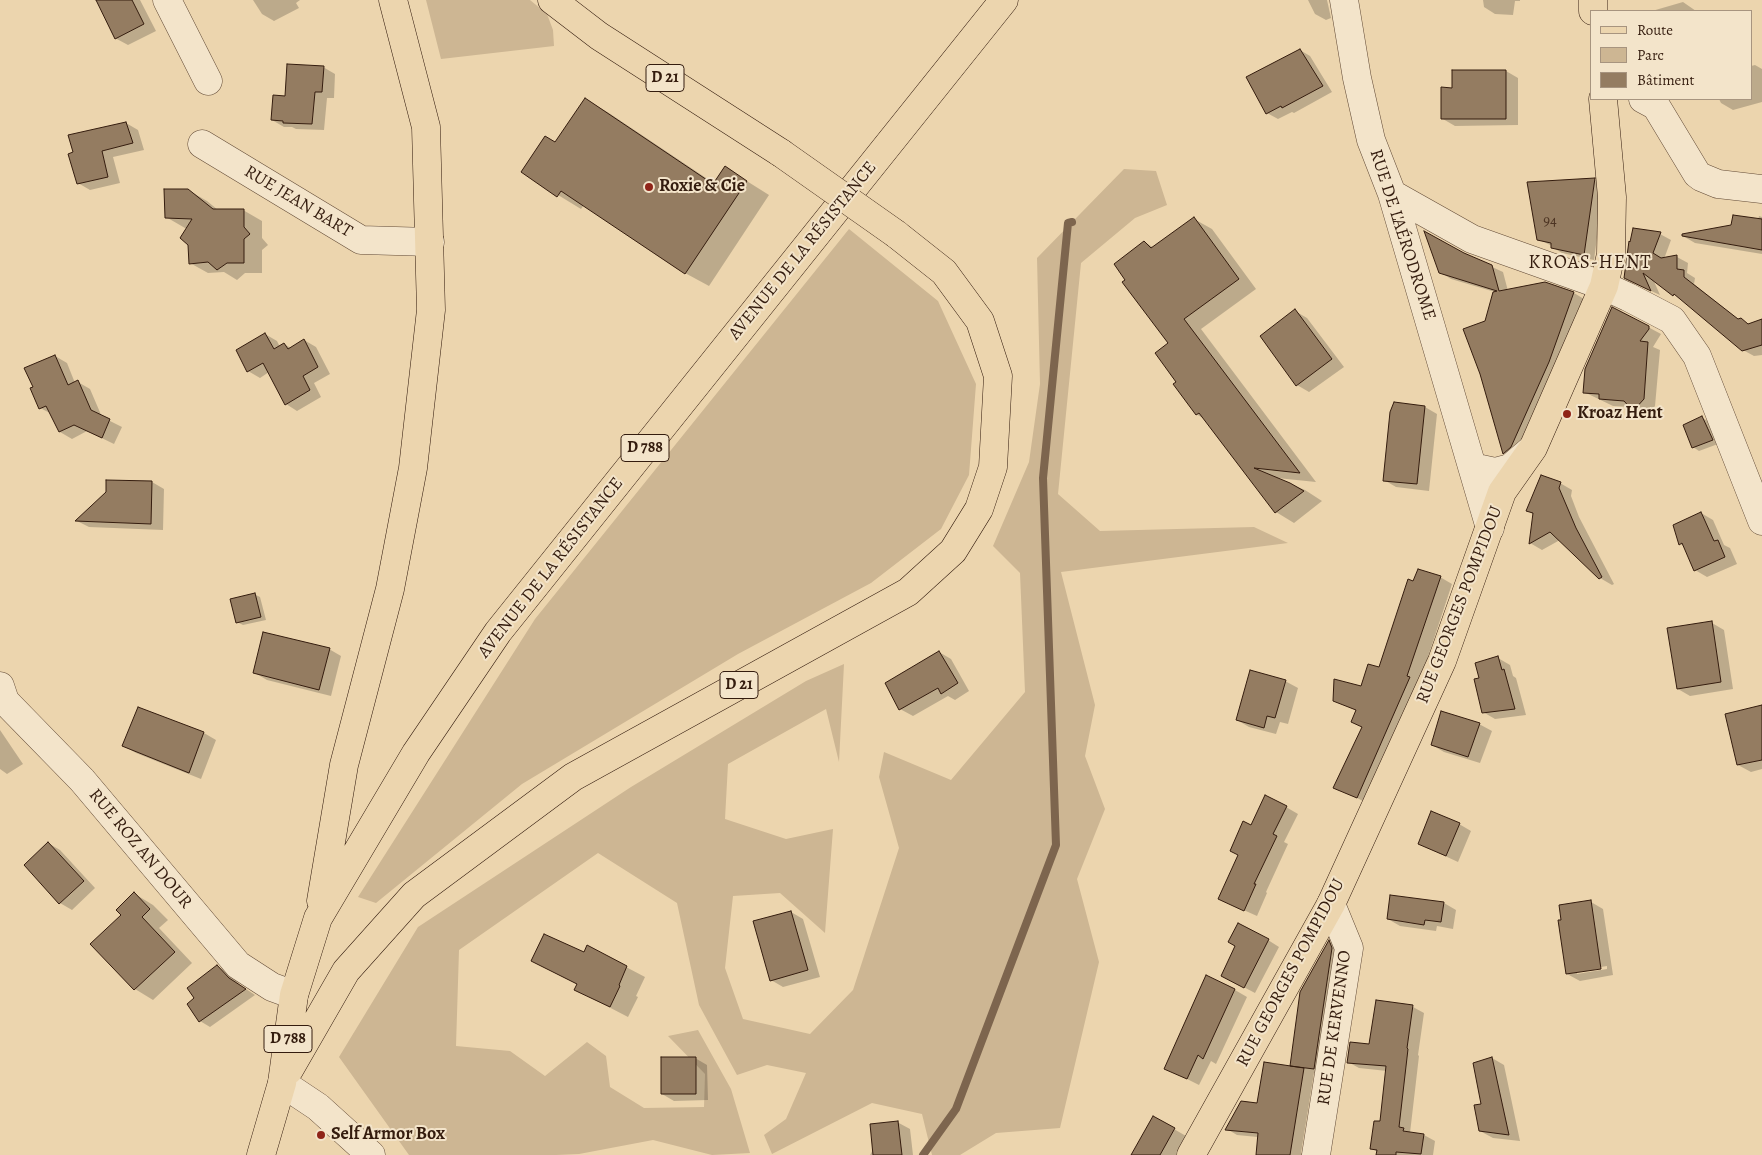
<!DOCTYPE html>
<meta charset="utf-8">
<style>
body{margin:0}
#map{position:relative;width:1762px;height:1155px;overflow:hidden;background:#ecd5ae;font-family:Alegreya,serif}
canvas{display:block}
.legend{position:absolute;left:1590px;top:10px;width:162px;height:90px;box-sizing:border-box;background:#f3e4ca;border:1px solid #a7947f;margin:0;padding:6px 9px;list-style:none;font-size:15px;color:#341c0e}
.legend li{display:flex;align-items:center;gap:10px;height:25px}
.legend b{width:25px;border:1px solid #a7947f}
</style>
<div id="map">
<canvas width="1762" height="1155"></canvas>
<ul class="legend">
<li><b style="height:6px;background:#ecd5ae"></b>Route</li>
<li><b style="height:14px;background:#cdb693"></b>Parc</li>
<li><b style="height:14px;background:#947c61"></b>Bâtiment</li>
</ul>
</div>
<script>
const context = document.querySelector('canvas').getContext('2d');
context.lineJoin = 'round';
function fill(path, color) {
  context.fillStyle = color;
  context.fill(path, 'evenodd');
}
function poly(rows) {
  const path = new Path2D();
  for (const r of rows) {
    path.moveTo(r[0], r[1]);
    for (let i = 2; i < r.length; i += 2) path.lineTo(r[i], r[i + 1]);
  }
  return path;
}
function trace(path, color, width, dash) {
  context.strokeStyle = color;
  context.lineWidth = width;
  context.lineCap = dash ? 'butt' : 'round';
  context.setLineDash(dash || []);
  context.stroke(path);
}
function label(font, color, halo, rows, align = 'center') {
  context.font = font + ' Alegreya,serif';
  context.lineWidth = 4;
  context.setLineDash([]);
  context.textBaseline = 'middle';
  context.strokeStyle = halo;
  context.fillStyle = color;
  for (const [text, x, y, turn = 0] of rows) {
    context.save();
    context.translate(x, y);
    context.rotate((+turn || 0) * Math.PI / 180);
    context.textAlign = isNaN(turn) ? turn : align;
    if (halo) context.strokeText(text, 0, 0);
    context.fillText(text, 0, 0);
    context.restore();
  }
}
const green = poly([
 [426,0,530,0,547,14,553,30,554,46,441,59],
 [1124,169,1156,171,1167,205,1135,218,1081,263,1058,494,1100,531,1254,527,1288,543,1061,572,1095,705,1085,756,1105,809,1077,879,1099,962,1060,1128,996,1133,960,1155,932,1155,922,1114,872,1103,772,1154,764,1135,786,1119,806,1073,767,1065,737,1075,699,1005,677,903,598,853,459,950,456,1046,510,1051,545,1076,587,1042,606,1056,610,1087,644,1108,704,1107,705,1074,668,1036,698,1030,731,1089,750,1153,712,1155,653,1140,579,1154,556,1155,409,1155,339,1057,418,927,631,787,806,681,844,664,839,762,826,709,728,764,725,819,786,839,833,829,825,933,780,893,733,896,725,968,743,1019,810,1034,853,990,899,848,879,777,884,752,951,780,1025,692,1020,573,993,546,1029,462,1040,384,1037,258],
 [849,229,938,301,976,384,969,475,941,529,871,583,738,654,522,784,376,903,358,897,535,619]
]);
const shadow = poly([
 [105,0,140,0,156,31,128,45,115,38],
 [253,0,300,0,296,3,299,8,274,21,262,14],
 [1308,0,1327,0,1331,18,1326,20,1315,14],
 [1483,0,1520,0,1520,1,1515,1,1513,15,1495,14,1484,7],
 [1683,2,1696,11,1652,11],
 [1300,50,1310,56,1332,92,1294,113,1292,112,1278,119,1267,113],
 [1755,65,1762,69,1762,102,1733,110,1721,103,1719,99,1751,99,1751,66],
 [323,67,335,74,334,98,327,98,324,130,296,129,292,127,284,127,272,120,286,97],
 [1454,71,1506,71,1518,78,1518,125,1455,126,1443,119,1454,89],
 [585,99,609,113,715,184,726,168,769,195,709,286,685,273,584,205,581,209,558,195,556,143],
 [126,123,138,130,144,150,113,157,120,183,90,190,78,183,69,155],
 [1594,179,1604,185,1594,260,1562,253,1552,247,1552,246,1538,239],
 [188,190,207,201,218,210,243,210,262,221,262,238,268,245,262,250,262,273,245,273,237,280,224,272,208,273,190,263,188,228,185,228,166,217],
 [1759,216,1762,217,1762,254,1695,243,1683,236,1758,220],
 [1194,219,1212,229,1256,289,1201,329,1316,482,1277,478,1305,490,1322,501,1294,523,1276,512,1206,420,1196,414,1178,383,1145,242,1154,248],
 [1660,234,1671,240,1664,259,1677,257,1688,263,1687,273,1695,278,1694,284,1739,320,1750,324,1762,320,1762,355,1754,356,1743,350,1685,302,1653,279,1660,295,1636,284],
 [1464,254,1503,272,1508,291,1545,283,1574,293,1584,299,1514,459,1504,453,1487,322,1495,292,1451,279,1440,272],
 [1295,311,1307,318,1344,367,1309,392,1297,385],
 [1648,327,1661,334,1653,347,1660,350,1655,406,1646,417,1631,407,1613,406,1584,392],
 [265,334,277,341,280,347,284,344,291,348,304,340,316,347,330,374,314,383,321,397,297,411,286,404,269,372,260,378,248,371],
 [55,356,67,363,75,383,78,382,90,389,102,417,122,427,114,444,87,431,72,439,60,432,52,414,40,408,35,388],
 [1394,404,1425,407,1437,414,1429,491,1396,487,1384,480],
 [1702,418,1708,421,1718,444,1699,451,1693,447],
 [152,482,164,489,163,530,89,527,77,521],
 [1560,483,1572,490,1571,496,1579,517,1614,584,1612,585,1600,578,1560,540,1542,550,1530,543,1534,515,1528,511],
 [1701,513,1713,520,1724,545,1730,548,1737,564,1707,577,1695,570,1685,547,1680,544],
 [1440,577,1452,584,1419,684,1369,804,1335,787,1363,727,1357,711,1334,700,1362,688,1380,669,1414,582],
 [254,594,260,597,266,620,243,625,237,622],
 [1712,623,1724,630,1733,689,1690,696,1678,689],
 [329,649,341,656,331,696,267,680,255,673],
 [939,652,951,659,969,691,955,700,948,696,913,716,900,709],
 [1498,658,1510,665,1513,676,1516,678,1526,715,1495,719,1483,712,1480,679],
 [1285,681,1298,688,1288,724,1280,722,1276,734,1249,727,1237,720],
 [1762,706,1762,769,1751,772,1738,765],
 [138,708,204,733,216,740,201,779,136,753,124,746],
 [1479,724,1492,731,1480,763,1444,752,1432,745],
 [0,730,23,764,7,774,0,769],
 [1286,807,1298,814,1284,842,1288,844,1266,892,1267,893,1257,916,1219,899,1252,826],
 [1459,824,1471,831,1458,862,1419,844],
 [48,843,60,850,95,888,72,910,60,903,26,865],
 [135,894,153,905,168,920,159,928,192,963,153,1000,135,989,92,944,122,915],
 [1391,896,1444,903,1456,910,1453,929,1437,926,1436,931,1400,926,1388,919],
 [1591,902,1603,909,1613,975,1580,981,1567,974,1563,921],
 [1607,966,1607,969,1577,974,1577,971],
 [791,912,803,919,820,977,783,987,771,980],
 [1268,940,1279,947,1255,993,1234,982],
 [1329,942,1341,948,1326,1075,1314,1073,1301,1153,1306,1155,1257,1155,1268,1138,1237,1135,1227,1129,1258,1104,1296,1068,1291,1065],
 [588,947,645,977,636,996,638,997,628,1017,576,990,578,985,532,961,584,954],
 [217,966,228,972,240,985,255,995,210,1027,200,1021,196,999],
 [1235,990,1247,997,1216,1064,1211,1061,1199,1085,1165,1068],
 [1377,1002,1413,1007,1424,1013,1418,1055,1419,1056,1410,1133,1424,1135,1435,1141,1433,1155,1377,1155,1378,1152,1371,1148,1381,1123,1387,1071,1359,1068,1348,1062,1370,1045],
 [695,1058,707,1065,708,1100,674,1101,662,1094],
 [1492,1058,1504,1065,1520,1141,1493,1138,1480,1131,1482,1105],
 [1153,1117,1186,1136,1176,1155,1140,1155],
 [897,1122,910,1129,913,1155,870,1155,874,1148]
]);
const stream = poly([
 [923,1155,956,1109,1056,845,1043,478,1068,223,1072,222]
]);
const building = poly([
 [96,0,132,0,144,24,115,39,96,0],
 [1300,49,1323,86,1282,108,1281,106,1266,114,1246,77,1300,49],
 [287,64,324,66,322,92,315,92,312,124,283,123,283,121,271,120,273,95,285,96,287,64],
 [1452,70,1506,70,1506,119,1441,119,1441,87,1452,88,1452,70],
 [585,98,713,184,725,166,747,181,685,274,561,191,557,197,521,172,545,136,555,142,585,98],
 [126,122,133,143,102,151,108,177,77,184,68,154,73,152,68,135,126,122],
 [1595,178,1584,255,1551,248,1551,243,1537,240,1527,182,1595,178],
 [164,189,188,189,213,209,244,209,244,227,250,234,244,239,244,263,227,263,217,270,208,262,189,264,188,245,180,238,192,219,165,218,164,189],
 [1733,215,1762,219,1762,250,1682,236,1682,234,1731,225,1733,215],
 [1194,217,1239,279,1184,319,1300,473,1254,468,1290,483,1304,491,1275,513,1199,413,1196,415,1173,384,1176,382,1155,353,1168,343,1122,282,1125,280,1114,264,1144,241,1151,248,1194,217],
 [1633,228,1661,232,1653,253,1661,258,1677,255,1677,269,1684,270,1684,277,1738,319,1741,318,1748,324,1762,319,1762,345,1742,351,1674,294,1673,296,1643,273,1651,291,1624,278,1629,241,1630,242,1633,228],
 [1424,231,1464,253,1492,265,1499,291,1545,282,1574,292,1549,362,1511,447,1503,454,1480,374,1463,329,1485,321,1493,292,1497,291,1439,273,1424,231],
 [1612,307,1649,326,1649,329,1640,341,1648,342,1644,399,1633,411,1624,401,1599,399,1599,394,1583,393,1585,369,1612,307],
 [1295,309,1332,359,1296,386,1260,336,1295,309],
 [265,333,274,349,284,343,288,349,304,339,318,367,303,376,310,390,285,405,263,363,247,372,236,350,265,333],
 [55,355,68,385,78,380,91,410,110,419,102,438,74,425,59,432,46,406,39,409,30,388,33,387,24,368,55,355],
 [1394,402,1425,406,1417,484,1383,481,1390,412,1394,402],
 [1702,416,1713,440,1692,448,1683,425,1702,416],
 [1541,475,1561,482,1559,488,1576,528,1602,577,1599,579,1550,532,1529,544,1533,513,1526,511,1541,475],
 [106,480,152,481,151,524,75,521,106,492,106,480],
 [1701,512,1714,541,1718,540,1725,557,1694,571,1682,543,1679,545,1673,525,1701,512],
 [1418,569,1441,576,1407,676,1410,677,1357,798,1333,788,1362,727,1351,722,1356,710,1333,701,1334,679,1361,686,1368,664,1379,667,1408,579,1413,581,1418,569],
 [255,593,261,617,236,623,230,599,255,593],
 [1712,621,1721,682,1677,689,1667,628,1712,621],
 [263,632,330,648,319,690,253,673,263,632],
 [939,651,958,683,941,694,938,688,899,710,885,683,939,651],
 [1498,656,1502,670,1504,669,1515,709,1482,713,1474,679,1479,678,1475,663,1498,656],
 [1250,670,1286,680,1275,718,1267,716,1264,728,1236,720,1250,670],
 [1762,705,1762,760,1737,765,1725,714,1762,705],
 [138,707,204,732,189,773,122,746,138,707],
 [1441,711,1480,723,1468,757,1431,745,1441,711],
 [1265,795,1287,806,1273,834,1277,836,1254,884,1256,884,1244,911,1218,899,1238,855,1230,851,1243,821,1251,825,1265,795],
 [1431,811,1460,823,1446,856,1418,844,1431,811],
 [48,842,84,881,59,904,24,865,48,842],
 [134,892,150,909,142,917,175,952,134,990,90,944,121,915,116,910,134,892],
 [1390,895,1444,902,1441,922,1425,920,1424,925,1387,919,1390,895],
 [1591,900,1601,969,1566,974,1558,920,1561,920,1559,905,1591,900],
 [791,911,808,970,770,981,753,921,791,911],
 [1238,923,1269,939,1244,988,1221,976,1235,946,1228,942,1238,923],
 [544,934,584,952,587,945,627,966,619,985,620,986,610,1007,574,990,577,984,531,961,544,934],
 [1329,940,1332,948,1314,1069,1290,1066,1300,992,1329,940],
 [217,965,229,978,246,989,199,1022,187,1004,194,998,187,988,217,965],
 [1206,975,1235,989,1203,1059,1198,1055,1187,1079,1164,1069,1206,975],
 [1376,1000,1413,1005,1407,1048,1408,1049,1399,1127,1404,1128,1403,1131,1424,1134,1421,1154,1396,1152,1396,1155,1376,1155,1377,1150,1370,1149,1374,1121,1380,1121,1386,1066,1347,1063,1350,1042,1369,1044,1376,1000],
 [661,1057,696,1057,696,1094,661,1094,661,1057],
 [1492,1057,1509,1135,1479,1131,1474,1105,1481,1104,1473,1063,1492,1057],
 [1264,1062,1304,1068,1290,1155,1256,1155,1258,1133,1225,1130,1241,1101,1257,1103,1264,1062],
 [1153,1116,1175,1128,1160,1155,1131,1155,1153,1116],
 [898,1121,902,1155,873,1155,870,1124,898,1121]
]);
const minor = poly([
 [167,0,208,81],
 [1344,0,1357,78,1371,140,1392,194,1490,528],
 [1643,99,1656,106,1697,174,1701,177,1718,184,1762,189],
 [202,144,361,240,430,242],
 [1392,194,1472,239,1604,286,1628,297,1672,320,1697,356,1762,521],
 [1472,467,1495,472,1510,468,1531,450],
 [0,686,5,701,82,780,238,965,272,987,294,995],
 [282,1083,318,1107,371,1155],
 [1316,1155,1349,948,1331,904]
]);
const major = poly([
 [552,0,599,36,781,153],
 [1593,11,1593,0],
 [321,901,344,765,390,589,413,468,431,310,426,127,393,0],
 [289,1070,346,971,414,895,573,777,908,592,953,551,979,509,993,467,998,376,980,321,944,272,896,234],
 [261,1155,282,1083,294,995,318,918,416,753,498,632,1004,0],
 [1191,1155,1331,904,1442,661,1502,492,1533,448,1604,286,1611,254,1612,197,1603,99]
]);
const majorBridge = poly([
 [781,153,896,234]
]);
const markers = [
 [649,187,5,"#8f2418"],
 [1567,414,5,"#8f2418"],
 [321,1135,5,"#8f2418"]
];
const numberNames = [
 ["94",1550,221]
];
const shields = [
 [665,78,38],
 [645,448,48],
 [739,685,38],
 [288,1039,48]
];
const shieldNames = [
 ["D 21",665,78],
 ["D 788",645,448],
 ["D 21",739,685],
 ["D 788",288,1039]
];
const poiNames = [
 ["Roxie & Cie",659,187],
 ["Kroaz Hent",1577,414],
 ["Self Armor Box",331,1135]
];
const streetNames = [
 ["RUE JEAN BART",298,202,31],
 ["RUE DE L'AÉRODROME",1402,235,72],
 ["AVENUE DE LA RÉSISTANCE",803,251,-51],
 ["AVENUE DE LA RÉSISTANCE",551,568,-52],
 ["RUE GEORGES POMPIDOU",1460,605,-69],
 ["RUE ROZ AN DOUR",140,849,50],
 ["RUE GEORGES POMPIDOU",1291,973,-62],
 ["RUE DE KERVENNO",1335,1028,-82]
];
const neighbourhoodNames = [
 ["KROAS-HENT",1590,263]
];
fill(green, '#cdb693');
fill(shadow, '#0003');
trace(stream, '#7d654e', 8);
fill(building, '#947c61');
trace(building, '#341c0e', 1);
trace(minor, '#624a36', 29);
trace(major, '#341c0e', 29);
trace(minor, '#f3e4ca', 28);
trace(major, '#ecd5ae', 28);
trace(majorBridge, '#341c0e', 29, []);
trace(majorBridge, '#ecd5ae', 28);
for (const [x, y, r, color] of markers) {
  const dot = new Path2D();
  dot.arc(x, y, r, 0, 2 * Math.PI);
  context.fillStyle = color;
  context.fill(dot);
  trace(dot, '#f3e4ca', 2);
}
label('15px', '#4c3423', null, numberNames);
for (const [x, y, w] of shields) {
  const box = new Path2D();
  box.roundRect(x - w / 2, y - 13.5, w, 27, 4);
  context.fillStyle = '#f3e4ca';
  context.fill(box);
  trace(box, '#341c0e', 1);
}
label('bold 16px', '#341c0e', null, shieldNames);
label('bold 18px', '#341c0e', '#f3e4ca', poiNames, 'left');
label('18px', '#341c0e', '#f3e4ca', streetNames);
context.letterSpacing = '1px';
label('19px', '#341c0e', '#f3e4ca', neighbourhoodNames);
context.letterSpacing = '0px';
</script>
